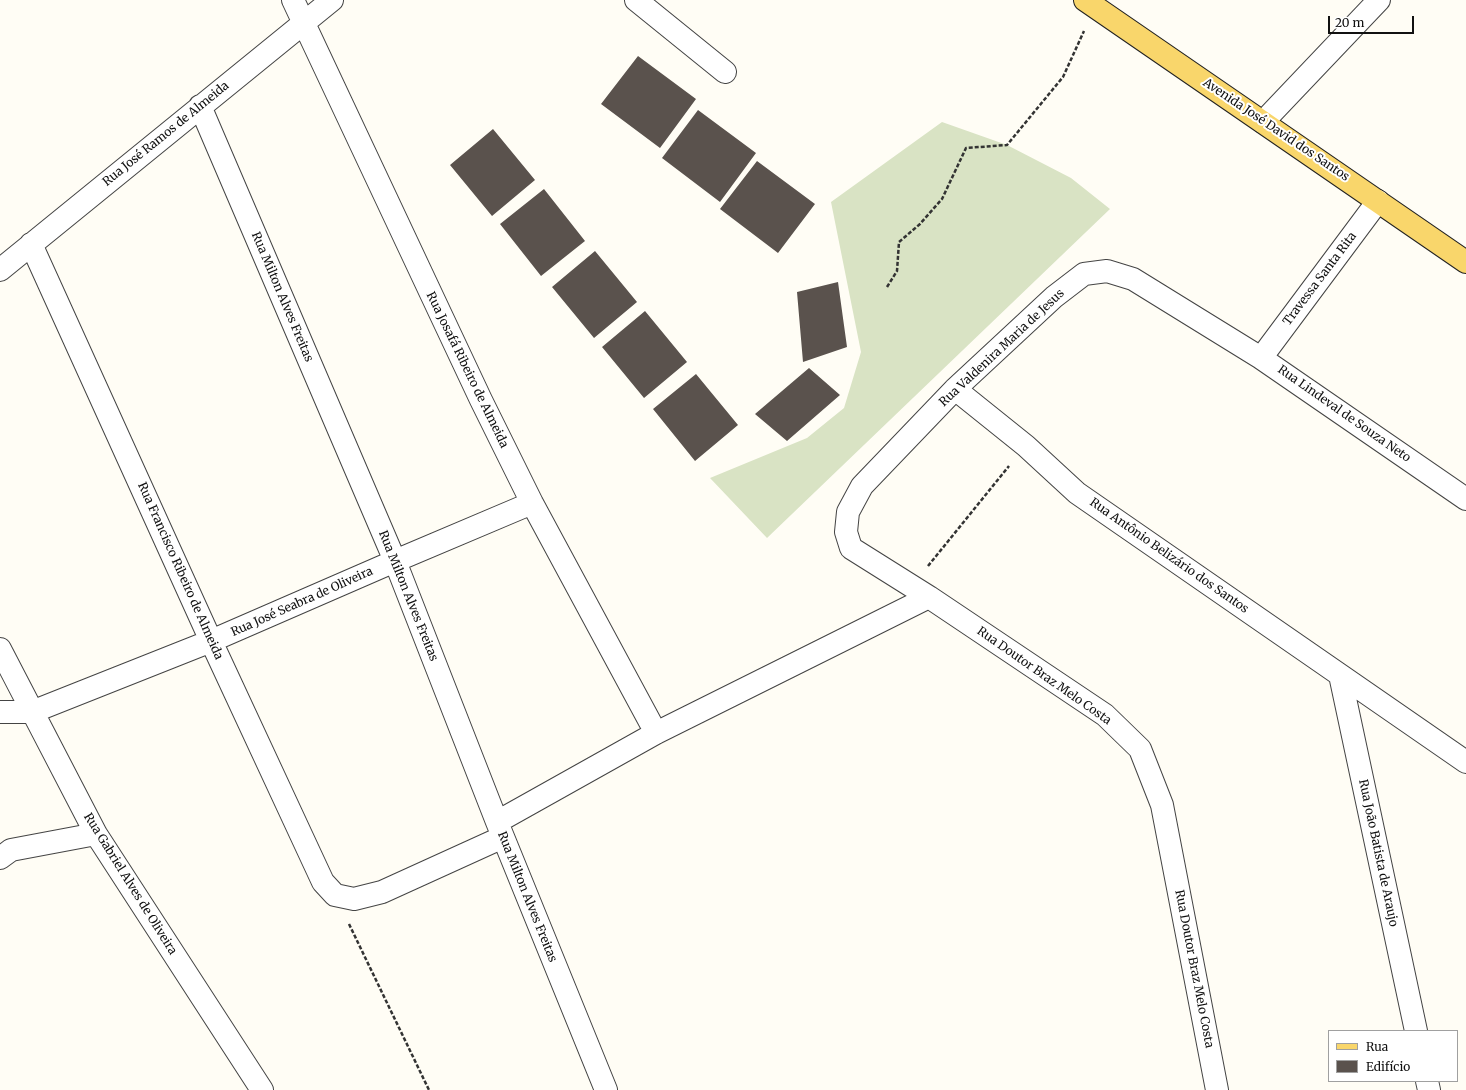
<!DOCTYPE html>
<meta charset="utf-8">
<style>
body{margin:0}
#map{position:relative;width:1466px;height:1090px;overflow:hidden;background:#fffdf5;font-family:Merriweather,serif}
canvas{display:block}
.legend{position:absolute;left:1328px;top:1030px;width:130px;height:52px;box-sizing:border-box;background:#fff;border:1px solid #a0a0a0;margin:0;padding:5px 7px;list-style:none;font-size:12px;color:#111}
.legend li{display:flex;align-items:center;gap:8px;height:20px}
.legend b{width:20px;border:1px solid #a0a0a0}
.scale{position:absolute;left:1328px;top:16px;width:86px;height:18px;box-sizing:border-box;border:2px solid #111;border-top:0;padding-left:5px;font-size:12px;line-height:14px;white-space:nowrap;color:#111;-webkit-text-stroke:3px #fff;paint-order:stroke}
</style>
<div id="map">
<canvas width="1466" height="1090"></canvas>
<ul class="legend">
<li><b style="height:5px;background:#f9d66b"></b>Rua</li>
<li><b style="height:11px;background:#5a524d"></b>Edifício</li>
</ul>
<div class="scale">20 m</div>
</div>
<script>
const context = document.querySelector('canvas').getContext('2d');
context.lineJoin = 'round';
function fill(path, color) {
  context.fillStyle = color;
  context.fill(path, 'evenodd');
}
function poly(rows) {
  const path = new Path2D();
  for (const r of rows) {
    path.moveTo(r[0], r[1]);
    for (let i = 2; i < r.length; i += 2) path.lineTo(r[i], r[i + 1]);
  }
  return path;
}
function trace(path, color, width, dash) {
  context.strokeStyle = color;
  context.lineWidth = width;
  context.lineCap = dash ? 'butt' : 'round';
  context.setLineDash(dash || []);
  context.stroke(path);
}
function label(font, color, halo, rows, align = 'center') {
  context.font = font + ' Merriweather,serif';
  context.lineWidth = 4;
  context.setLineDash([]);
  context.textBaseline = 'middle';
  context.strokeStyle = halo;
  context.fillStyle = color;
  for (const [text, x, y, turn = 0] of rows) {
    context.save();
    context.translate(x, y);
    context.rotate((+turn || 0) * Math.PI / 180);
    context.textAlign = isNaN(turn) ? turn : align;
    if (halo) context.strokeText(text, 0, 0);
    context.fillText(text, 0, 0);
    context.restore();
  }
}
const cemetery = poly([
 [942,122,1007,145,1071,178,1110,209,767,538,710,478,807,438,844,408,861,352,831,202]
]);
const building = poly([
 [638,56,696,99,660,148,601,104],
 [698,110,756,153,720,202,662,158],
 [493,129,535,180,492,216,450,165],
 [757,161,815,204,778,253,720,209],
 [544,189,585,241,541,276,500,224],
 [595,251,637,302,594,338,552,287],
 [838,282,847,347,803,362,797,292],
 [645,311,687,362,644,398,602,347],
 [809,368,840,395,787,441,755,414],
 [696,374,738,425,695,461,653,409]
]);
const path = poly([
 [887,287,897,271,899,242,920,224,942,199,966,148,1007,145,1063,77,1084,31],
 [928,566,1009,466],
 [349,924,429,1090]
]);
const minor = poly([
 [293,0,481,400,532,503,656,733],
 [636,0,725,72],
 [200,106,395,561,497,822,606,1090],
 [1263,122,1379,0],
 [31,244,211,641,323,882,335,895,354,899,382,892,503,837],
 [0,270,332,0],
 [1261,358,1378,201],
 [955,389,1026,446,1077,493,1466,762],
 [0,649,96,834,262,1090],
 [1340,675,1416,1031],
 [0,712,32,712,211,641,395,561,532,503],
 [497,822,656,733,929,597],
 [0,858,11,850,96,834],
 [1427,1081,1429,1090],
 [1217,1090,1162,805,1140,749,1105,715,929,597,851,548,846,532,848,512,862,486,955,389,1054,297,1084,274,1107,271,1133,279,1261,358,1466,499]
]);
const major = poly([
 [1085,0,1466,262]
]);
const streetNames = [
 ["Avenida José David dos Santos",1276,130,34],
 ["Rua José Ramos de Almeida",166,134,-39],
 ["Travessa Santa Rita",1320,279,-53],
 ["Rua Milton Alves Freitas",282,297,67],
 ["Rua Valdenira Maria de Jesus",1002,348,-43],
 ["Rua Josafá Ribeiro de Almeida",467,370,64],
 ["Rua Lindeval de Souza Neto",1344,414,35],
 ["Rua Antônio Belizário dos Santos",1169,556,35],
 ["Rua Francisco Ribeiro de Almeida",180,571,66],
 ["Rua Milton Alves Freitas",408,596,68],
 ["Rua José Seabra de Oliveira",302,602,-24],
 ["Rua Doutor Braz Melo Costa",1044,676,35],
 ["Rua João Batista de Araujo",1378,853,78],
 ["Rua Gabriel Alves de Oliveira",130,884,58],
 ["Rua Milton Alves Freitas",527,897,68],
 ["Rua Doutor Braz Melo Costa",1194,969,79]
];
fill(cemetery, '#d9e3c4');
fill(building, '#5a524d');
trace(minor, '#444', 24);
trace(major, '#222', 24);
trace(path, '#333', 2.5, [4, 2]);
trace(minor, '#fff', 22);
trace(major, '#f9d66b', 22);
label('12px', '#111', '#fff', streetNames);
</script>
